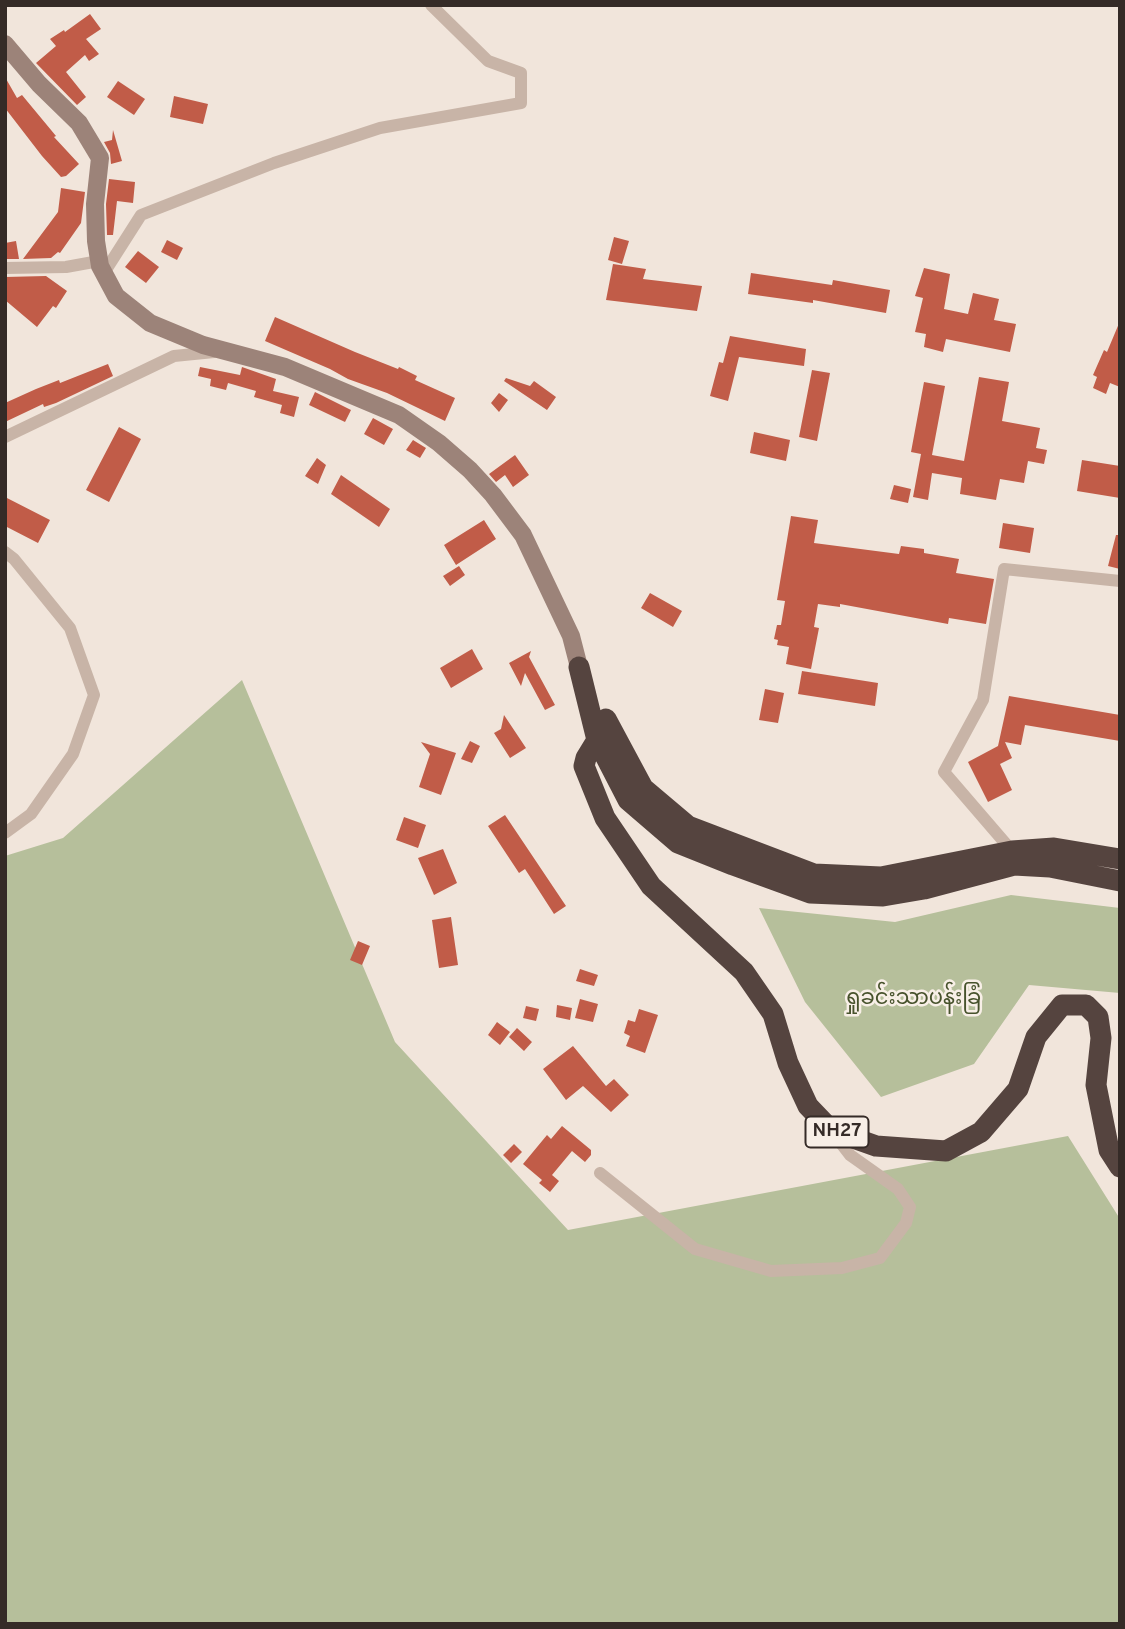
<!DOCTYPE html>
<meta charset="utf-8">
<style>
body{margin:0}
#map{position:relative;width:1125px;height:1629px;overflow:hidden;background:#f1e5db;font-family:Overpass,sans-serif}
canvas{display:block}
.frame{position:absolute;inset:0;border:7px solid #352b27;pointer-events:none}
</style>
<div id="map">
<canvas width="1125" height="1629"></canvas>
<div class="frame"></div>
</div>
<script>
const context = document.querySelector('canvas').getContext('2d');
context.lineJoin = 'round';
function fill(path, color) {
  context.fillStyle = color;
  context.fill(path, 'evenodd');
}
function poly(rows) {
  const path = new Path2D();
  for (const r of rows) {
    path.moveTo(r[0], r[1]);
    for (let i = 2; i < r.length; i += 2) path.lineTo(r[i], r[i + 1]);
  }
  return path;
}
function trace(path, color, width, dash) {
  context.strokeStyle = color;
  context.lineWidth = width;
  context.lineCap = dash ? 'butt' : 'round';
  context.setLineDash(dash || []);
  context.stroke(path);
}
function label(font, color, halo, rows, align = 'center') {
  context.font = font + ' Overpass,"Noto Sans Myanmar",sans-serif';
  context.lineWidth = 5;
  context.setLineDash([]);
  context.textBaseline = 'middle';
  context.strokeStyle = halo;
  context.fillStyle = color;
  for (const [text, x, y, turn = 0] of rows) {
    context.save();
    context.translate(x, y);
    context.rotate((+turn || 0) * Math.PI / 180);
    context.textAlign = isNaN(turn) ? turn : align;
    if (halo) context.strokeText(text, 0, 0);
    context.fillText(text, 0, 0);
    context.restore();
  }
}
const green = poly([
 [242,680,395,1042,568,1230,1068,1136,1120,1219,1120,1624,5,1624,5,856,63,838],
 [1011,895,1120,908,1120,993,1029,985,974,1064,881,1097,805,1002,759,908,895,922]
]);
const building = poly([
 [90,14,101,29,86,39,99,54,89,61,85,55,66,72,86,97,77,105,36,63,56,46,50,39,64,30,65,32],
 [5,77,17,98,22,95,56,136,54,137,79,164,66,176,61,177,42,156,5,108],
 [118,81,145,99,134,115,107,97],
 [174,96,208,104,203,124,170,117],
 [113,130,122,161,111,164,110,153,104,142,112,140],
 [109,179,135,182,133,203,117,201,113,235,107,235,106,204],
 [61,188,85,192,81,223,60,253,58,252,51,258,23,259,58,212],
 [614,237,629,241,622,264,608,260],
 [167,240,183,248,177,260,161,252],
 [16,241,19,259,5,259,5,243],
 [138,251,159,267,146,283,125,267],
 [613,264,646,269,643,279,702,286,697,311,606,300],
 [924,268,950,274,944,309,968,314,973,293,999,299,994,320,1016,324,1010,352,946,339,943,352,924,347,926,334,915,332,923,298,915,296],
 [751,273,832,285,833,280,890,290,886,313,813,300,813,303,748,294],
 [46,276,67,291,56,308,53,306,37,327,5,300,5,277],
 [275,317,355,352,398,369,399,367,417,376,415,380,455,398,445,421,387,393,348,379,330,369,265,341],
 [1120,321,1120,387,1110,383,1106,394,1093,388,1097,377,1093,375,1104,350,1107,352],
 [730,336,806,349,804,366,739,357,728,401,710,396,719,362,723,363],
 [108,364,113,376,56,403,44,407,43,404,5,422,5,403,36,389,59,380,60,383],
 [200,367,240,375,242,367,276,379,273,391,299,397,294,417,280,413,282,405,254,397,256,391,228,383,226,390,210,386,211,379,198,376],
 [812,370,830,373,817,441,799,437],
 [979,377,1009,382,1002,421,1040,428,1036,448,1047,450,1044,464,1028,461,1024,483,1000,479,996,500,960,494,962,478,932,473,928,500,913,497,921,454,911,452,924,382,945,386,932,455,964,461],
 [506,378,530,386,534,381,556,397,547,410,504,381],
 [315,392,351,410,345,422,309,405],
 [499,393,508,400,499,412,491,403],
 [373,418,393,429,384,445,364,434],
 [119,427,141,439,109,502,86,490],
 [754,432,790,440,786,461,750,453],
 [413,440,426,448,420,458,406,450],
 [515,455,529,475,513,487,505,475,496,482,489,474],
 [317,458,326,465,318,484,305,476],
 [1082,460,1120,466,1120,498,1077,491],
 [341,475,390,509,379,527,331,494],
 [894,485,911,489,908,503,890,499],
 [5,497,50,520,38,543,5,526],
 [791,516,818,520,814,543,899,554,901,546,924,549,924,553,959,559,956,573,994,579,986,624,949,618,948,624,840,604,840,607,818,604,814,627,819,628,811,669,786,664,789,647,777,645,778,640,774,639,777,625,781,625,785,601,777,600],
 [484,520,496,539,456,565,444,545],
 [1003,523,1034,528,1030,553,999,548],
 [1116,535,1120,535,1120,569,1108,566],
 [459,566,465,575,450,586,443,576],
 [650,593,682,611,673,627,641,608],
 [472,649,483,669,451,688,440,668],
 [531,651,529,657,555,705,545,710,525,673,521,686,509,663],
 [802,671,878,683,875,706,798,694],
 [765,689,784,693,778,723,759,720],
 [1009,696,1120,715,1120,741,1025,725,1021,745,1005,742,1012,758,1000,764,1012,790,988,802,968,762,998,746],
 [504,715,526,748,510,758,494,733,501,729],
 [470,741,480,746,472,763,461,759],
 [421,742,456,753,441,795,419,787,430,754],
 [505,815,566,906,554,914,525,869,519,873,488,826],
 [404,817,426,825,418,848,396,840],
 [443,849,457,883,434,895,418,858],
 [451,917,458,965,439,968,432,920],
 [358,941,370,946,362,965,350,960],
 [580,969,598,975,594,986,576,981],
 [580,999,598,1004,593,1022,575,1018],
 [557,1005,572,1008,570,1020,556,1017],
 [526,1006,539,1009,536,1021,523,1018],
 [639,1009,658,1015,645,1053,626,1046,630,1036,624,1033,628,1020,635,1022],
 [497,1022,510,1032,500,1045,488,1035],
 [517,1028,532,1042,524,1051,509,1037],
 [573,1046,606,1086,614,1079,629,1095,611,1112,583,1086,566,1100,543,1069],
 [562,1126,591,1150,591,1155,585,1162,572,1151,552,1175,559,1181,550,1192,539,1183,542,1180,523,1164,547,1135,551,1139],
 [514,1144,522,1152,511,1163,503,1155]
]);
const street = poly([
 [5,268,66,267,99,261],
 [104,273,141,215,274,163,380,128,521,103,521,73,488,61,431,5],
 [5,437,174,356,214,352],
 [5,552,14,559,70,628,94,695,73,754,31,814,5,833],
 [1012,851,944,772,983,700,1004,569,1120,581],
 [600,1173,695,1249,771,1271,842,1268,880,1258,906,1223,910,1207,898,1189,850,1155,833,1133]
]);
const secondary = poly([
 [5,44,39,84,79,123,100,158,95,204,96,241,100,266,116,296,150,323,203,345,285,367,399,415,439,443,470,470,493,495,523,535,571,636,579,667]
]);
const highway = poly([
 [579,667,597,740,628,800,678,843,733,865,810,893,883,896,924,889,1014,865,1050,867,1120,881],
 [606,719,643,788,688,826,814,874,881,877,1012,851,1054,848,1120,859],
 [612,730,597,740,586,758,584,766,605,818,651,886,744,972,773,1014,788,1063,808,1106,831,1130,876,1146,946,1151,981,1132,1018,1089,1036,1037,1062,1005,1086,1005,1098,1017,1101,1038,1096,1085,1109,1150,1120,1167]
]);
const shields = [
 [837,1132,63]
];
const shieldNames = [
 ["NH27",837,1132]
];
const parkNames = [
 ["ရှုခင်းသာပန်းခြံ",913,1000]
];
fill(green, '#b6bf9b');
fill(building, '#c15c48');
trace(street, '#c8b4a7', 12);
trace(secondary, '#9c8379', 18);
trace(highway, '#55443f', 21);
for (const [x, y, w] of shields) {
  const box = new Path2D();
  box.roundRect(x - w / 2, y - 15.5, w, 31, 5);
  context.fillStyle = '#f8efe7';
  context.fill(box);
  trace(box, '#352b27', 2);
}
label('bold 19px', '#352b27', null, shieldNames);
label('21px', '#47522c', '#f8efe7', parkNames);
</script>
